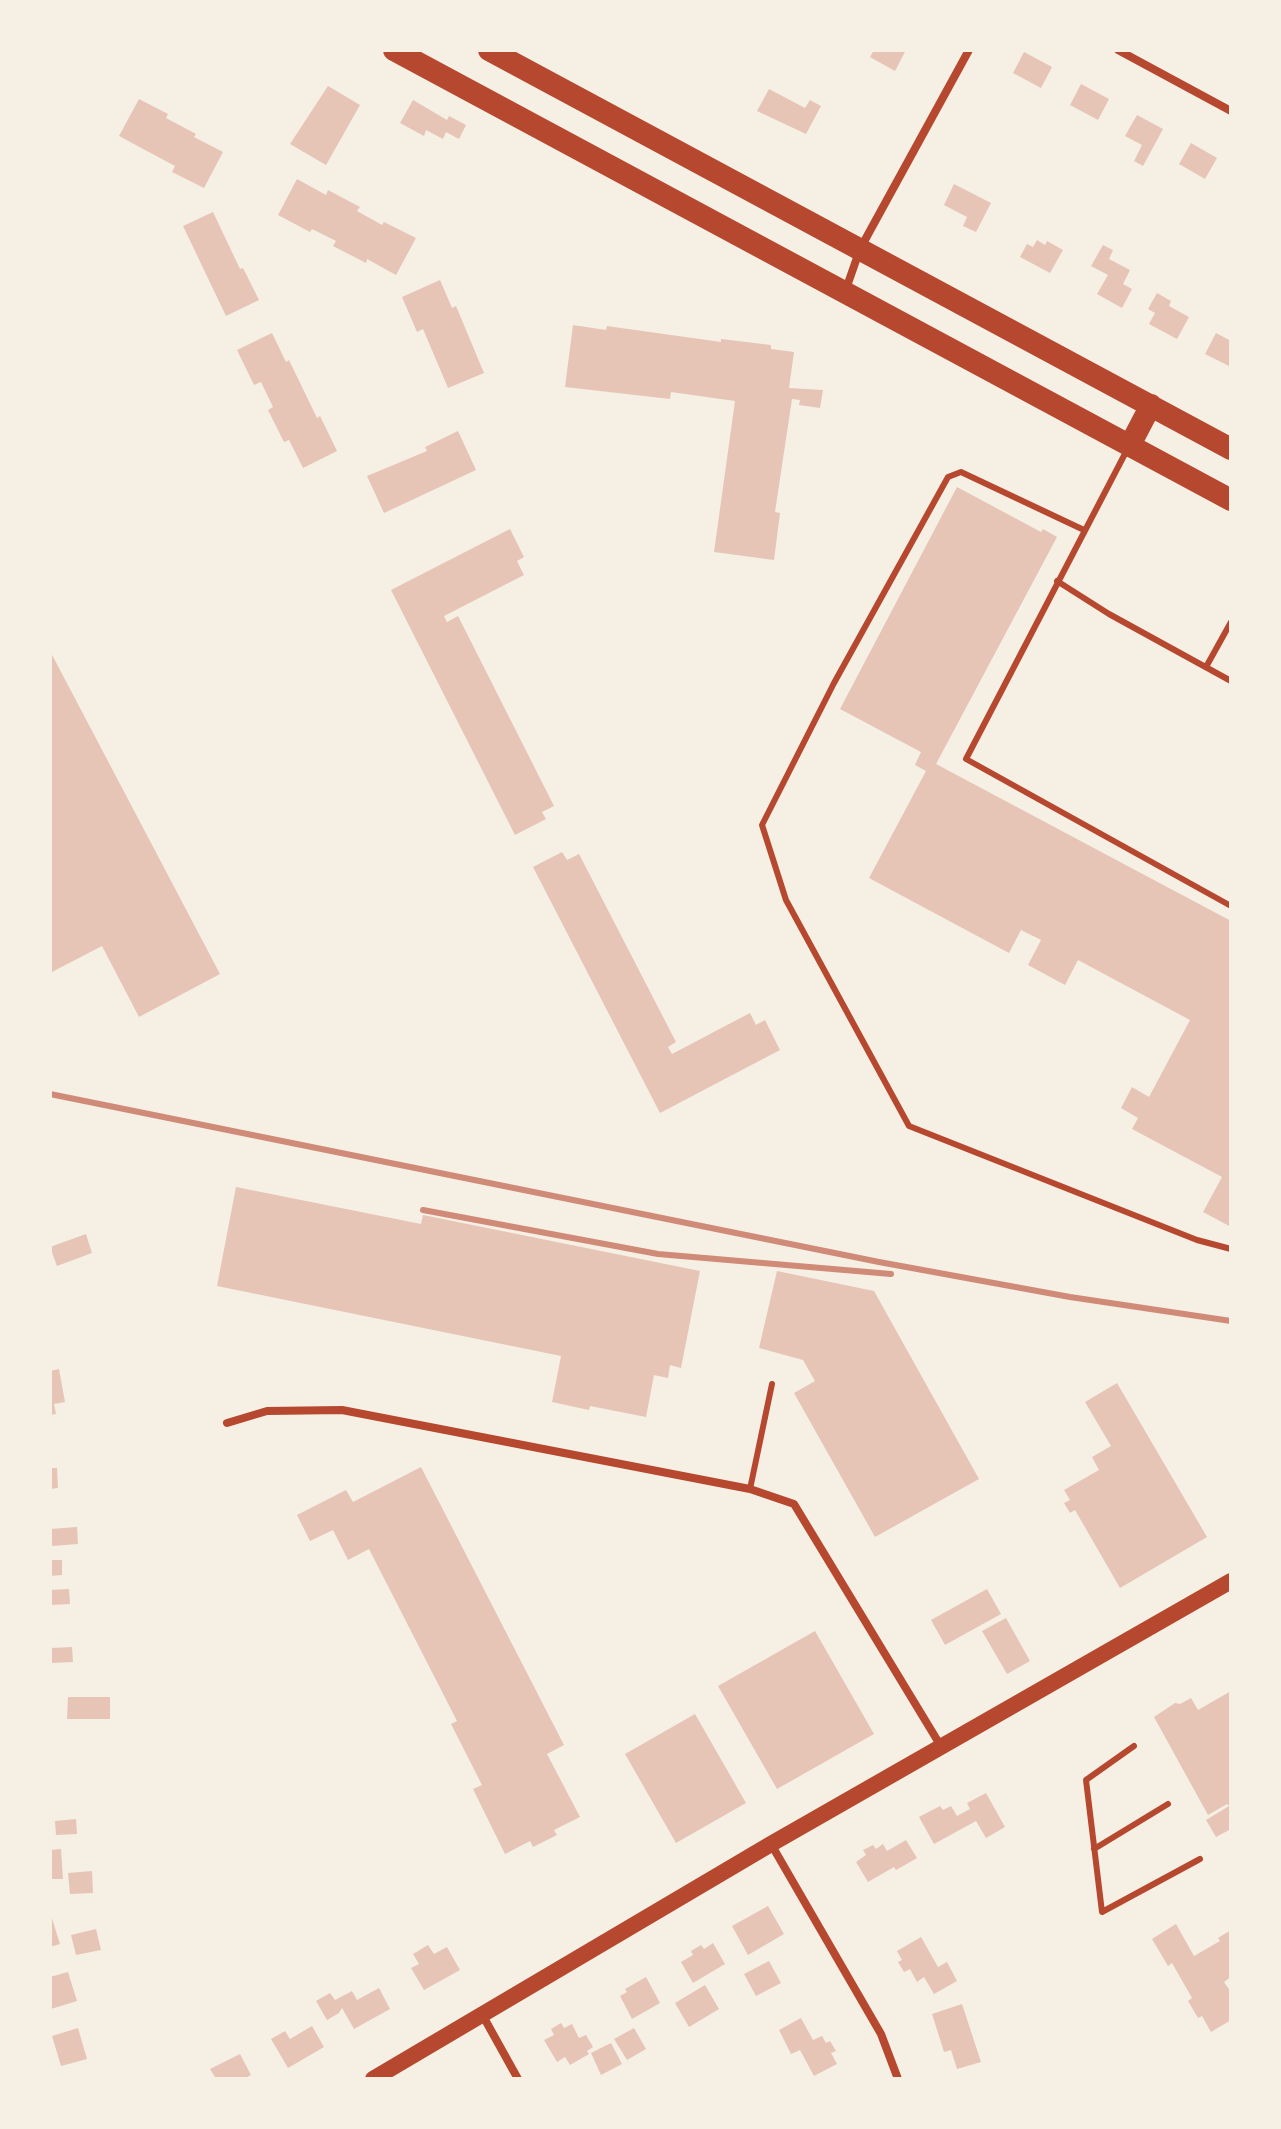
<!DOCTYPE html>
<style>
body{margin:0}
#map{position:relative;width:1281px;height:2129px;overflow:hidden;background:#f6efe4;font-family:Montserrat,sans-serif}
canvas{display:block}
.frame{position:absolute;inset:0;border:52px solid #f6efe4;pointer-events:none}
</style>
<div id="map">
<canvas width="1281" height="2129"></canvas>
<div class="frame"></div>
</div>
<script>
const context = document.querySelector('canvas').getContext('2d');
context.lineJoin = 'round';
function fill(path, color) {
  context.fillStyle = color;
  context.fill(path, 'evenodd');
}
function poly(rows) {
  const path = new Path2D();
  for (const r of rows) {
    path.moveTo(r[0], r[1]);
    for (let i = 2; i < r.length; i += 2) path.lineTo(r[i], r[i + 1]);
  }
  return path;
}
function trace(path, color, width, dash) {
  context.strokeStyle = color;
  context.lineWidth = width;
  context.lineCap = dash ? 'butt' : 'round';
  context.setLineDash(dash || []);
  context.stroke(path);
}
const building = poly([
 [874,50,906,50,895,71,870,57],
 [1024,52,1052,67,1041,88,1013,73],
 [1081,84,1109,99,1098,120,1070,105],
 [328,86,360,105,326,165,290,144],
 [769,89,805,108,810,100,821,106,806,134,757,111],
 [139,99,168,114,166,118,196,134,194,137,223,152,204,188,172,172,175,166,119,136],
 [413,100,447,120,449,116,466,125,459,139,446,132,443,139,426,130,424,136,400,123],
 [1137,115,1163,129,1143,166,1134,161,1142,145,1125,136],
 [1191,143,1217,158,1205,179,1179,164],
 [297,179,326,195,328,190,360,207,357,211,382,225,384,222,416,238,396,275,367,259,366,263,333,246,336,241,312,229,310,232,278,215],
 [954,184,991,203,976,232,963,226,967,217,944,205],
 [213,212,240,269,243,268,259,300,226,316,183,226],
 [1037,240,1045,245,1047,241,1063,250,1050,273,1020,257,1027,244,1033,247],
 [1103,245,1113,250,1109,259,1130,270,1123,284,1132,289,1122,308,1097,294,1108,275,1091,266],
 [440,280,452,308,456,306,484,373,448,388,423,329,417,332,402,297],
 [1157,293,1171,301,1169,306,1189,317,1177,339,1149,324,1155,313,1148,309],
 [573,325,606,330,607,326,721,342,721,339,771,345,771,349,794,352,789,388,823,390,820,408,799,405,800,400,792,399,775,512,780,513,774,560,714,552,735,401,671,392,670,399,565,387],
 [272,333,286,362,289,360,317,418,320,416,337,451,303,468,289,440,284,442,268,410,273,407,261,382,254,385,237,350],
 [1216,333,1231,341,1231,367,1205,354],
 [458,431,476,470,384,513,367,476,427,451,425,447],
 [957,487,1041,532,1043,529,1057,537,936,764,1231,921,1231,1227,1203,1212,1222,1177,1132,1129,1138,1118,1121,1108,1132,1087,1149,1097,1190,1020,1078,960,1065,985,1028,965,1041,940,1021,930,1009,953,869,878,926,771,915,765,921,752,840,709],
 [510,529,524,557,517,561,524,575,444,616,447,622,458,616,554,806,542,812,546,819,515,835,391,590],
 [50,651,220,974,139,1017,102,946,50,973],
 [562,852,567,860,579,854,676,1042,668,1047,672,1054,750,1013,756,1025,765,1020,780,1050,660,1113,533,867],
 [236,1187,421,1224,423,1215,700,1271,681,1368,670,1365,668,1378,654,1375,646,1417,590,1406,589,1410,552,1402,561,1356,217,1286],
 [86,1234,92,1253,57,1266,50,1247],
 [777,1271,874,1291,979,1479,875,1537,794,1393,815,1381,803,1360,759,1348],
 [59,1369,65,1402,54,1404,56,1414,50,1415,50,1371],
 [1117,1383,1207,1537,1120,1588,1075,1510,1070,1513,1064,1503,1070,1500,1064,1490,1099,1470,1092,1457,1111,1446,1085,1402],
 [421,1467,564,1745,547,1754,580,1817,554,1830,557,1835,533,1847,530,1841,505,1854,473,1789,482,1785,451,1724,457,1721,369,1549,348,1560,333,1530,310,1541,297,1515,346,1490,353,1502],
 [50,1468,57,1468,58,1488,50,1489],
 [77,1527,78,1544,52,1546,50,1529],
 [50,1560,62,1560,62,1575,50,1576],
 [69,1589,70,1604,51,1605,50,1590],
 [987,1589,1001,1614,945,1645,931,1620],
 [1006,1618,1030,1661,1007,1674,982,1631],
 [815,1631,874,1734,777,1789,718,1686],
 [72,1647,73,1662,52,1663,51,1648],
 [1231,1691,1231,1829,1216,1837,1206,1820,1229,1806,1227,1804,1208,1815,1154,1717,1175,1703,1180,1704,1191,1698,1198,1710],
 [68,1697,110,1697,110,1719,67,1719],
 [695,1714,746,1803,676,1843,625,1754],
 [986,1793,1005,1827,986,1838,976,1821,934,1844,919,1817,940,1806,943,1810,951,1806,957,1816,970,1809,967,1803],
 [76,1819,77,1834,56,1835,55,1821],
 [906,1840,917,1858,896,1870,894,1867,868,1882,856,1862,866,1855,863,1850,873,1845,876,1849,883,1844,887,1851],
 [61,1849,63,1879,50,1879,50,1850],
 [92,1871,93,1893,70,1894,68,1873],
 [768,1906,784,1934,748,1955,732,1926],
 [50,1912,60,1944,50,1947],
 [1176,1924,1194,1956,1220,1941,1218,1938,1231,1930,1231,1977,1224,1982,1231,1992,1231,2020,1211,2032,1202,2016,1198,2018,1188,2001,1192,1998,1172,1963,1168,1966,1152,1939],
 [96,1929,101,1950,76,1955,71,1935],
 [921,1937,938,1967,947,1962,957,1981,934,1994,924,1977,917,1982,910,1969,904,1972,898,1962,902,1960,897,1951],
 [713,1943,725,1964,693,1983,681,1962,693,1955,691,1951,701,1945,704,1949],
 [428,1945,434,1954,447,1947,460,1970,424,1990,411,1968,419,1964,413,1954],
 [769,1961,781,1983,756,1996,744,1974],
 [68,1972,77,2001,51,2009,50,1977],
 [646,1977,660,2003,632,2019,620,1996,627,1992,625,1989],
 [705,1985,719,2009,689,2027,675,2003],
 [379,1988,390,2009,354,2029,342,2008,339,2013,327,2020,316,2001,330,1993,335,2000,352,1991,357,2000],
 [962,2004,981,2062,957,2069,951,2050,944,2052,932,2014],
 [801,2018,813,2040,822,2036,826,2043,830,2041,836,2051,831,2053,837,2064,814,2076,800,2050,791,2054,779,2030],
 [561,2023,564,2028,572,2024,579,2038,586,2035,593,2047,587,2051,589,2054,570,2065,565,2057,557,2062,544,2040,554,2035,551,2029],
 [312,2026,324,2047,288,2068,271,2039,285,2031,290,2039],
 [78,2028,87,2059,61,2066,52,2036],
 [634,2028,646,2049,627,2060,614,2039],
 [611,2043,622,2064,601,2075,591,2053],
 [240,2054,251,2075,244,2079,216,2079,210,2069]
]);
const service = poly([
 [1128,448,966,759,1231,906],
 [1084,530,961,472,948,477,834,683,762,825,786,900,909,1126,1197,1240,1231,1249],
 [1057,581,1109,614,1231,681],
 [1206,667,1231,622],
 [750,1489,772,1384],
 [1134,1746,1086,1780,1102,1912,1200,1859],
 [1094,1849,1168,1804]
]);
const minor = poly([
 [1118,50,1231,111],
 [845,292,860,249,969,50],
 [227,1423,267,1411,342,1410,750,1489,794,1504,942,1748],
 [771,1844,881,2034,898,2079],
 [483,2016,518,2079]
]);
const secondary = poly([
 [373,2079,771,1844,1231,1581]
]);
const trunk = poly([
 [394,50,1231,500],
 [489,50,1231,449],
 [1130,445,1151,405]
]);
const rail = poly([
 [50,1094,879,1262,1070,1297,1231,1321],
 [423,1210,658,1254,891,1274]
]);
fill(building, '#e6c5b7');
trace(service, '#b5482f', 6);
trace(minor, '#b5482f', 8);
trace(secondary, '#b5482f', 16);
trace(trunk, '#b5482f', 22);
trace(rail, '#cf8b77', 6);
</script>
